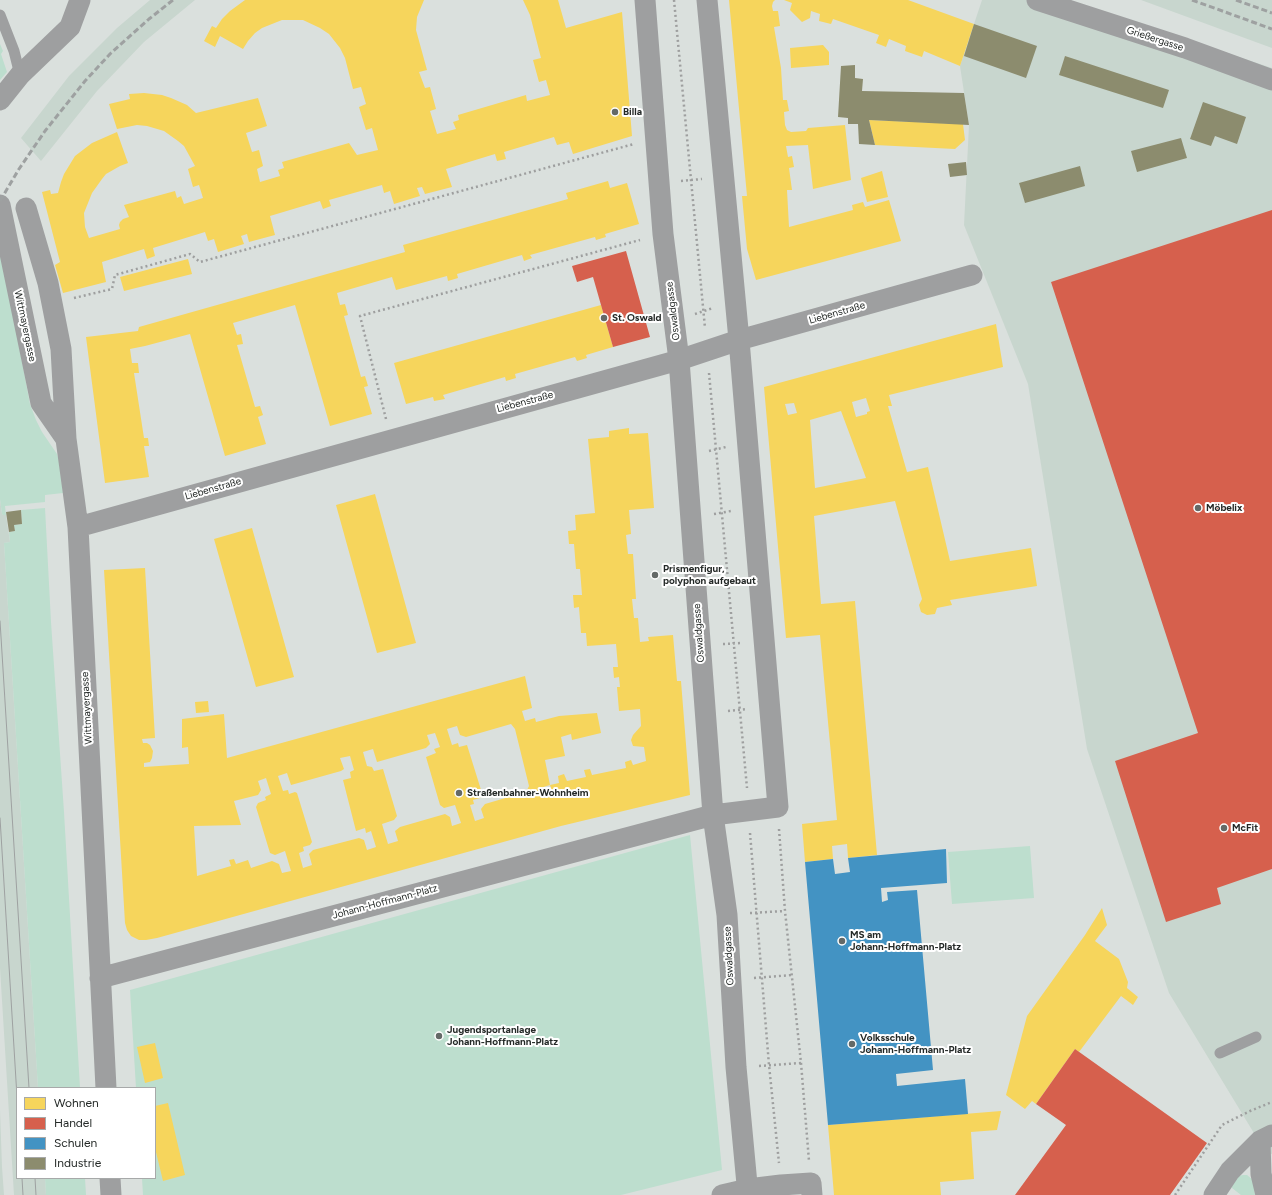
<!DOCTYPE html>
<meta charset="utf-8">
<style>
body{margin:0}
#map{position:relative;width:1272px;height:1195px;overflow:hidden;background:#dae0dd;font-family:Figtree,sans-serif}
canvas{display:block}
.legend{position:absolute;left:16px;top:1087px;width:140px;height:92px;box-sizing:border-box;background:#fff;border:1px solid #a7a9a9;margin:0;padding:5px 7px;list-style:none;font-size:12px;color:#242927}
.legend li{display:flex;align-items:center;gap:8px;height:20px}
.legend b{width:20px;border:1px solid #a7a9a9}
</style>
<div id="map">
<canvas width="1272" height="1195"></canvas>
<ul class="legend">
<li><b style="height:11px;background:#f6d55c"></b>Wohnen</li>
<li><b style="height:11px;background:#d6604d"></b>Handel</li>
<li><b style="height:11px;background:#4393c3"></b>Schulen</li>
<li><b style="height:11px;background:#8c8c6e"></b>Industrie</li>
</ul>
</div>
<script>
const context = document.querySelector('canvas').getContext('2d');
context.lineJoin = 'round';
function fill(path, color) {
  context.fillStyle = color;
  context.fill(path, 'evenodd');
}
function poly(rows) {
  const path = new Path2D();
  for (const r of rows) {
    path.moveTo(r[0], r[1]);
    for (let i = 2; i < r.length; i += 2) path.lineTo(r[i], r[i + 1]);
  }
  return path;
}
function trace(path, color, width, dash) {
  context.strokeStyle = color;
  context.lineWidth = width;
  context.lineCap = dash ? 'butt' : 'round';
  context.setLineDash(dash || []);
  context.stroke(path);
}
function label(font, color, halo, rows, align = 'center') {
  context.font = font + ' Figtree,sans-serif';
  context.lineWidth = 4;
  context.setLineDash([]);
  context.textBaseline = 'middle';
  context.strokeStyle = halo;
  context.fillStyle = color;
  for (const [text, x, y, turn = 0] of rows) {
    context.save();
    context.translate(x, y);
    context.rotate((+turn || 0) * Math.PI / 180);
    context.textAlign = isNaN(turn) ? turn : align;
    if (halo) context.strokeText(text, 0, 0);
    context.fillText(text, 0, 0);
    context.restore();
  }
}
const built = poly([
 [150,0,195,0,144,42,97,91,41,161,21,138,69,76,117,28],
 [982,0,1069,0,1272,68,1272,1154,1266,1153,1169,993,1087,749,1028,384,964,225,969,125,960,66],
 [1141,0,1272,0,1272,48],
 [0,499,2,514,4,515,6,515,10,542,4,543,38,1088,17,1088,17,1178,45,1178,46,1195,14,1195,0,968],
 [0,1110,2,1167,4,1195,0,1195]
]);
const green = poly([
 [0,44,3,51,1,54,7,72,0,80],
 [0,245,30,404,36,420,42,432,57,454,59,461,63,493,45,495,45,502,5,506,6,515,3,515,2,514,0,499],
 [45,508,51,622,64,812,80,1088,38,1088,4,543,10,542,9,532,15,531,14,525,22,524,21,510],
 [690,835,722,1170,621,1195,143,1195,142,1178,155,1178,155,1088,136,1088,130,990],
 [1030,846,1034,898,952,904,948,852],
 [1243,1175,1247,1175,1253,1180,1255,1195,1241,1195,1232,1188,1232,1186,1239,1176],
 [45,1178,85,1178,86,1195,46,1195]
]);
const homes = poly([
 [245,0,424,0,417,17,416,30,427,70,419,72,425,88,430,87,436,109,430,111,437,134,456,129,453,122,459,120,458,115,526,95,527,101,550,95,546,80,539,82,533,60,541,58,530,15,523,0,558,0,566,28,622,12,632,136,573,154,569,142,557,145,554,137,504,152,506,159,497,161,495,154,446,169,452,187,425,194,422,187,417,188,420,196,394,204,390,191,384,193,382,185,329,200,331,206,323,209,320,201,270,216,275,235,249,242,247,234,241,236,244,244,218,252,214,239,208,241,205,232,153,248,155,256,147,259,144,249,102,262,106,282,63,293,55,265,60,262,42,192,50,190,51,194,58,193,61,182,64,174,75,156,92,143,117,132,128,163,120,166,106,174,102,179,92,193,84,213,85,227,89,238,120,229,119,225,120,222,123,219,129,217,124,205,175,191,177,198,181,196,184,204,203,198,199,185,193,187,188,169,195,166,184,146,178,141,164,131,147,126,137,125,117,129,109,104,130,99,129,94,144,93,162,95,171,98,187,105,196,113,258,98,267,126,246,133,252,152,259,150,263,166,257,169,260,182,280,176,278,170,284,168,282,162,349,143,357,155,378,150,372,128,366,130,359,107,366,104,361,87,353,89,345,58,340,48,329,34,320,28,303,20,282,20,262,28,255,33,248,41,243,49,220,36,215,47,204,41,212,26,216,28,222,19,230,11],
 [729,0,775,0,773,2,772,6,773,11,778,11,780,26,774,27,781,68,783,100,787,100,789,111,784,112,785,125,787,130,791,132,806,131,808,128,845,125,851,180,813,189,808,145,786,146,788,157,792,156,794,167,789,168,792,190,787,190,789,227,853,210,852,205,863,202,865,207,889,200,901,241,756,280,747,249,742,196,747,196],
 [784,0,908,0,974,24,960,66,924,51,922,57,905,51,906,46,889,39,886,47,876,43,879,35,833,19,831,24,819,21,820,14,811,11,810,18,802,22,790,10,792,3],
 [823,45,829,52,829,65,791,68,790,48],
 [869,120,963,124,965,140,955,149,875,145],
 [882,171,888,197,867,202,861,178],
 [608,181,610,188,627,183,639,224,605,234,606,237,596,240,595,237,530,255,532,258,524,261,522,255,457,274,458,278,448,281,447,276,396,290,392,277,337,293,340,305,345,304,348,315,344,316,361,377,365,376,368,386,364,387,372,414,330,426,295,305,233,323,237,335,241,334,243,344,237,345,255,407,260,406,263,415,258,417,266,444,225,456,190,334,145,346,130,349,132,363,138,363,139,373,134,373,144,438,148,438,149,446,144,446,149,477,105,483,86,337,138,331,139,327,405,252,403,245,568,199,566,193],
 [188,259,192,274,124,291,120,277],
 [601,305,613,347,586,355,587,358,577,361,575,357,515,374,516,378,506,381,505,377,443,395,445,399,434,401,433,397,406,404,394,363],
 [996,324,1003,367,889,395,892,406,888,406,907,472,928,467,950,561,1031,548,1037,586,950,600,952,605,937,608,935,614,927,615,921,612,919,605,922,599,895,501,814,516,821,604,855,601,877,855,848,858,847,844,832,846,833,859,805,862,802,824,837,820,820,635,786,638,764,387],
 [866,398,870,411,867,412,867,414,856,417,852,402],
 [794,403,797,413,788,415,785,404],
 [841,411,866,478,815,488,810,420],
 [629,428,629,434,648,433,654,508,629,510,631,534,626,535,628,554,633,554,636,599,632,599,634,618,638,618,640,642,649,641,648,637,673,635,677,681,681,681,690,795,561,826,157,938,146,940,139,940,131,936,127,930,125,923,104,570,145,568,155,738,142,739,143,743,147,743,150,745,153,751,152,758,150,762,144,763,144,767,189,764,188,747,182,748,182,719,224,714,227,758,525,676,532,708,522,711,525,721,535,718,536,722,559,716,597,713,601,733,572,740,571,734,561,737,565,756,545,760,550,785,540,788,543,798,553,795,550,785,559,783,558,776,564,774,567,781,586,777,584,770,590,769,592,775,626,768,625,762,631,760,633,765,646,761,644,747,633,746,631,740,633,735,641,726,640,709,619,711,617,687,620,687,619,677,614,678,613,667,618,667,616,644,587,646,586,633,581,633,579,607,574,608,573,595,582,595,580,569,576,569,574,544,569,544,568,531,576,530,575,515,595,513,588,439,609,437,609,431],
 [511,724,515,729,529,786,526,792,485,804,481,809,484,818,475,821,470,805,474,804,473,800,480,798,482,793,467,745,459,747,458,743,452,745,447,729,457,726,460,735,466,737],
 [435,733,440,747,434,749,436,753,426,757,440,805,444,808,455,805,461,823,452,826,450,817,445,814,400,827,395,831,398,841,388,844,382,824,394,820,397,816,383,769,374,771,372,767,367,766,363,752,373,749,377,762,426,748,430,744,427,735],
 [350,756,354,770,350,772,351,778,343,780,356,831,365,828,366,833,371,831,376,847,367,850,364,840,359,838,313,850,309,854,312,865,303,868,299,853,304,851,303,847,310,845,312,842,297,793,295,792,289,794,288,790,283,791,278,776,287,773,291,785,341,771,344,769,340,758],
 [266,778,271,794,265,797,266,800,258,803,256,807,270,853,275,855,285,851,291,871,282,873,279,864,272,861,251,868,248,860,236,864,234,859,229,860,231,866,197,876,194,826,241,825,234,801,258,795,261,790,258,781],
 [375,494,416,643,377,653,336,505],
 [252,528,294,677,256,687,214,539],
 [208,701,209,712,196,713,195,702],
 [1102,908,1107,925,1095,941,1119,959,1128,982,1127,988,1138,997,1133,1005,1121,996,1079,1052,1075,1049,1036,1104,1032,1101,1025,1109,1006,1095,1027,1016,1085,935],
 [155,1043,163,1078,145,1083,137,1047],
 [168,1103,185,1175,163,1181,155,1148,155,1106],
 [1001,1111,997,1130,971,1132,974,1179,940,1182,941,1195,834,1195,828,1125]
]);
const shops = poly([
 [1272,210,1272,869,1217,888,1221,904,1166,922,1115,761,1198,733,1051,282],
 [626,251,650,337,613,347,593,277,577,282,572,266],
 [1075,1049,1207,1143,1170,1195,1015,1195,1066,1125,1036,1104]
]);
const schools = poly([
 [946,849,947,883,881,888,882,902,888,900,887,892,917,890,933,1070,896,1074,897,1086,965,1079,968,1114,828,1125,805,862,833,859,835,874,850,872,848,858]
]);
const industry = poly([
 [974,24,1037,46,1026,78,964,56],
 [1065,56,1169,90,1163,108,1059,75],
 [855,65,855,78,863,79,862,91,964,93,969,125,869,120,875,145,859,144,858,124,848,124,848,118,838,117,841,66],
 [1203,102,1246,117,1237,144,1215,136,1211,146,1190,139],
 [1181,138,1187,158,1137,172,1131,151],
 [966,162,967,175,950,177,948,164],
 [1080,166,1085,186,1025,203,1019,183],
 [21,510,22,524,14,525,15,531,9,532,6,512]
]);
const path = poly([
 [674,0,705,328],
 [681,181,702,179],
 [74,298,112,289,115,275,190,254,200,262,634,144],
 [695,314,713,308],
 [709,373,747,788],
 [386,419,360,316,640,240],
 [709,451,726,447],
 [714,514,731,511],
 [717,579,736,578],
 [723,644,742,643],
 [728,711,747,709],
 [779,829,785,911,801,1063,809,1161],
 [750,833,769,1065,779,1163],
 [750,913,785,911],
 [754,978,792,975],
 [759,1066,801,1063],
 [1175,1195,1222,1125,1250,1111,1272,1102]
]);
const lane = poly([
 [0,15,14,51,20,75],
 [1220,1053,1256,1037]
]);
const street = poly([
 [645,0,663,234,679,360,713,815,727,915,736,1067,748,1195],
 [1037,0,1185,48,1272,80],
 [0,100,20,75,70,27,80,0],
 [0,205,41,403,66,439],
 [26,208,48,283,61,349,66,439,78,527,106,1088],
 [78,527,679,360,739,340,972,275],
 [100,978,713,815,778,807,739,340,707,0],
 [1260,1141,1261,1174,1266,1195],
 [110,1178,111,1195],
 [722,1195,748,1189,781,1185,811,1183,812,1195],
 [1214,1195,1230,1171,1260,1141,1272,1135]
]);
const tram = poly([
 [0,621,29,1088],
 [0,818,17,1097],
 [22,1178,23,1195],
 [35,1178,36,1195]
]);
const rail = poly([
 [1192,0,1272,29],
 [1236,0,1272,13],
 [0,201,19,169,45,131,85,81,110,54,149,19,173,0]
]);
const markers = [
 [615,112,4,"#646967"],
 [604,318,4,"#646967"],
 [1198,508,4,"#646967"],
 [655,575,4,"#646967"],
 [459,793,4,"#646967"],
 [1224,828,4,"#646967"],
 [842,941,4,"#646967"],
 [439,1036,4,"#646967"],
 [852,1044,4,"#646967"]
];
const streetNames = [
 ["Grießergasse",1155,39,18],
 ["Oswaldgasse",673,311,-97],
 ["Liebenstraße",837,313,-16],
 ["Wittmayergasse",25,326,78],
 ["Liebenstraße",525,402,-15],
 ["Liebenstraße",213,489,-16],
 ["Oswaldgasse",699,633,-94],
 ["Wittmayergasse",87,708,-93],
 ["Johann-Hoffmann-Platz",385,902,-15],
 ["Oswaldgasse",729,956,-93]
];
const poiNames = [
 ["Billa",623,112],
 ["St. Oswald",612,318],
 ["Möbelix",1206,508],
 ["Prismenfigur,",663,569],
 ["polyphon aufgebaut",663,581],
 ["Straßenbahner-Wohnheim",467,793],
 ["McFit",1232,828],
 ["MS am",850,935],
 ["Johann-Hoffmann-Platz",850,947],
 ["Jugendsportanlage",447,1030],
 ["Johann-Hoffmann-Platz",447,1042],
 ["Volksschule",860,1038],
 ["Johann-Hoffmann-Platz",860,1050]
];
fill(built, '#c8d6ce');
fill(green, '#bddece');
fill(homes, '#f6d55c');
fill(shops, '#d6604d');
fill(schools, '#4393c3');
fill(industry, '#8c8c6e');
trace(path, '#9e9f9f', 2.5, [2, 3]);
trace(lane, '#9e9fa0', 11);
trace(street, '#9e9fa0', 21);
trace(tram, '#9ea1a1', 1);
trace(rail, '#9ea1a1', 3, [6, 3]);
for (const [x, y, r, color] of markers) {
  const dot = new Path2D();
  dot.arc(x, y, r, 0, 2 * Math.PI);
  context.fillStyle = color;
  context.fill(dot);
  trace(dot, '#fff', 1.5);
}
label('10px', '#242927', '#fff', streetNames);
label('bold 10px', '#242927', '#fff', poiNames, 'left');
</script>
